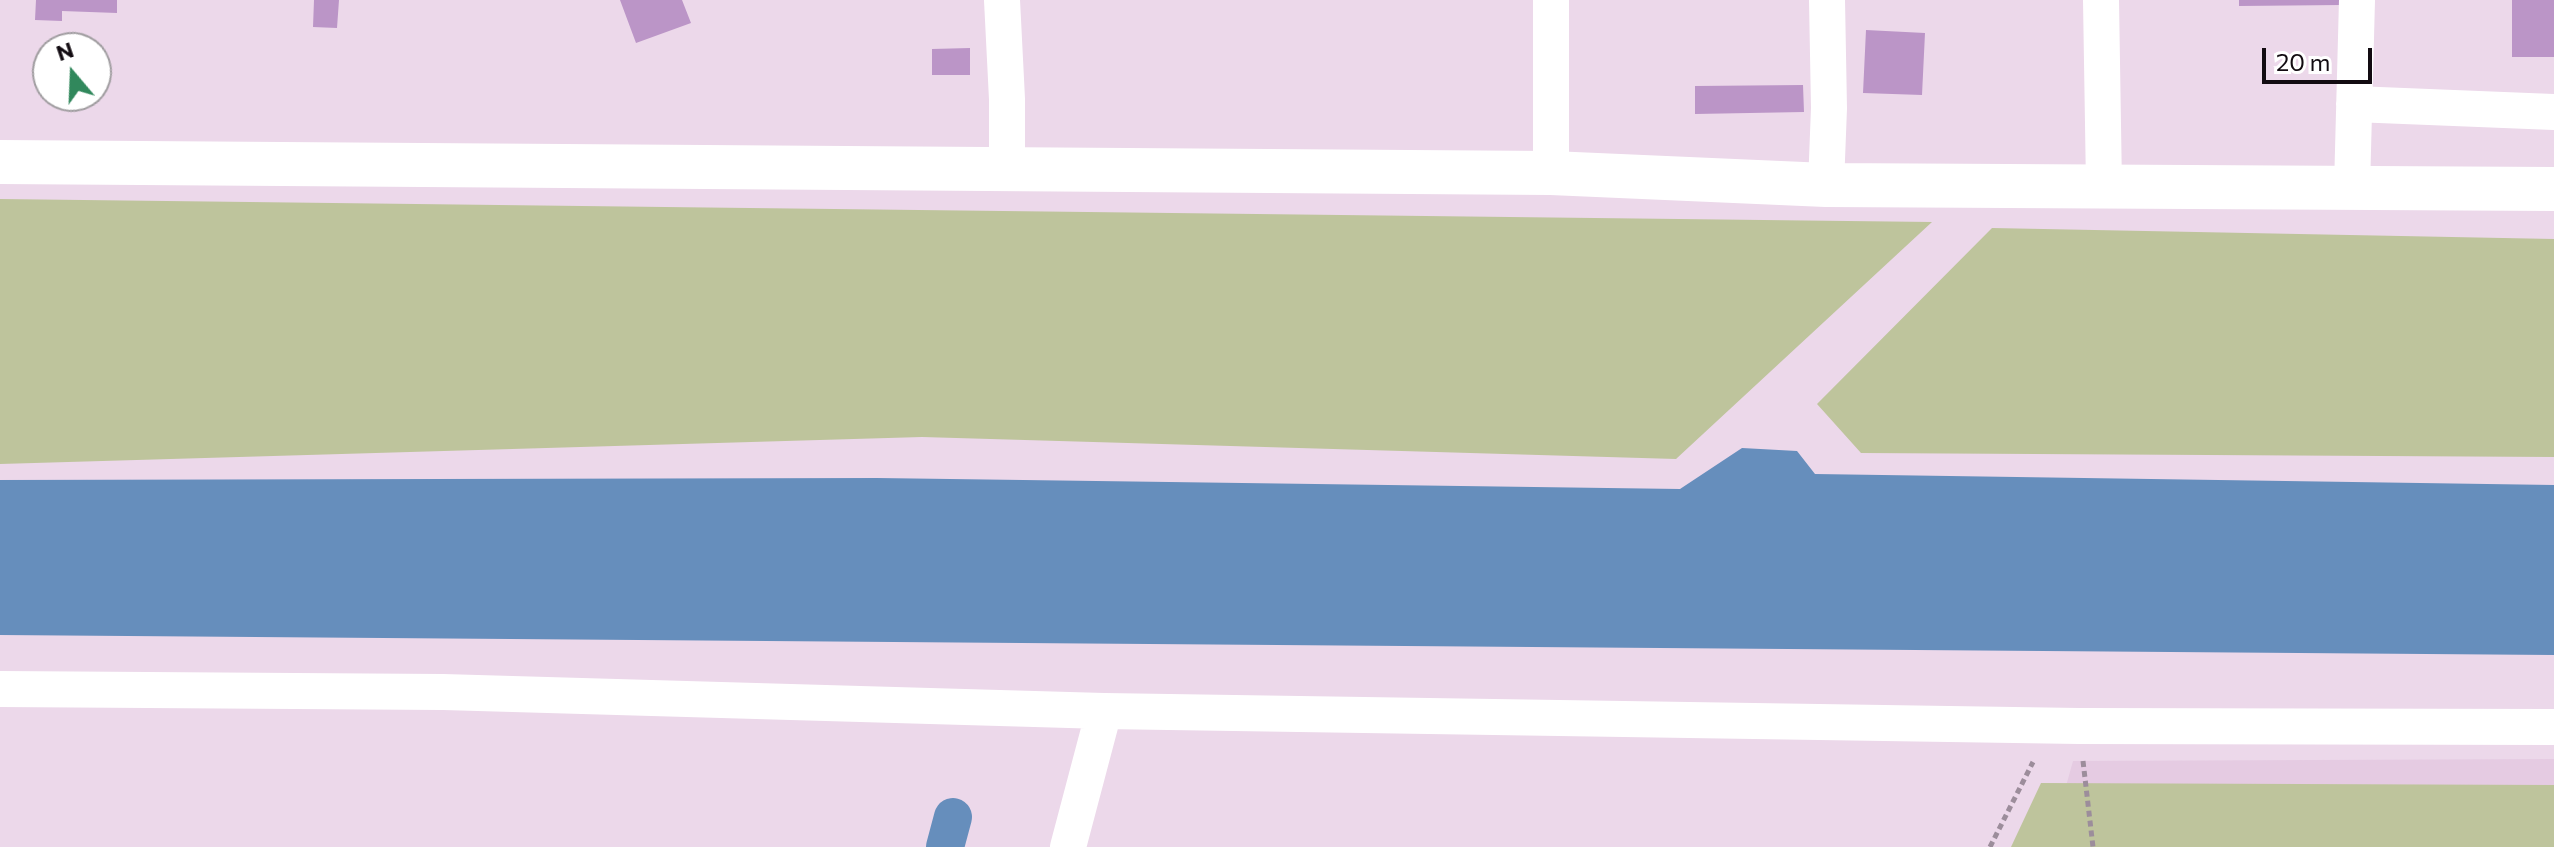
<!DOCTYPE html>
<style>
body{margin:0}
#map{position:relative;width:2554px;height:847px;overflow:hidden;background:#ecd8ea;font-family:Commissioner,sans-serif}
canvas{display:block}
.north{position:absolute;left:32px;top:32px;width:80px;height:80px;box-sizing:border-box;background:#fff;border:2px solid #a09da0;border-radius:50%;rotate:341deg;font-size:22px;font-weight:700;line-height:32px;text-align:center;color:#120b11}
.north::after{content:'';display:block;margin:auto;width:28px;height:36px;background:#31885c;clip-path:polygon(50% 0,100% 100%,50% 72%,0 100%)}
.scale{position:absolute;left:2262px;top:48px;width:110px;height:36px;box-sizing:border-box;border:4px solid #120b11;border-top:0;padding-left:10px;font-size:24px;line-height:28px;white-space:nowrap;color:#120b11;-webkit-text-stroke:6px #fff;paint-order:stroke}
</style>
<div id="map">
<canvas width="2554" height="847"></canvas>
<div class="north">N</div>
<div class="scale">20 m</div>
</div>
<script>
const context = document.querySelector('canvas').getContext('2d');
context.lineJoin = 'round';
function fill(path, color) {
  context.fillStyle = color;
  context.fill(path, 'evenodd');
}
function poly(rows) {
  const path = new Path2D();
  for (const r of rows) {
    path.moveTo(r[0], r[1]);
    for (let i = 2; i < r.length; i += 2) path.lineTo(r[i], r[i + 1]);
  }
  return path;
}
function trace(path, color, width, dash) {
  context.strokeStyle = color;
  context.lineWidth = width;
  context.lineCap = dash ? 'butt' : 'round';
  context.setLineDash(dash || []);
  context.stroke(path);
}
const built = poly([
 [2554,759,2554,847,2049,847,2073,761]
]);
const green = poly([
 [0,199,665,207,1932,222,1676,459,922,437,0,464],
 [1992,228,2554,239,2554,457,1861,453,1817,404],
 [2041,783,2554,785,2554,847,2011,847]
]);
const water = poly([
 [1742,448,1797,451,1815,474,2554,485,2554,655,0,635,0,480,877,478,1680,489]
]);
const canal = poly([
 [945,847,953,817]
]);
const building = poly([
 [36,0,117,0,117,13,62,11,62,21,35,20],
 [314,0,339,0,337,28,313,27],
 [620,0,682,0,691,23,636,43],
 [2239,0,2341,0,2341,5,2239,6],
 [2512,0,2554,0,2554,57,2512,57],
 [1866,30,1925,33,1922,95,1863,93],
 [970,48,970,75,932,75,932,49],
 [1803,85,1804,112,1695,114,1695,86]
]);
const path = poly([
 [2083,761,2093,847],
 [1990,847,2033,762]
]);
const minor = poly([
 [1002,0,1007,99,1007,171],
 [1551,0,1551,173],
 [2101,0,2104,186],
 [2354,104,2554,112],
 [1826,185,1829,108,1827,0],
 [2352,188,2357,0],
 [0,689,443,692,1104,711,2079,726,2554,727],
 [1068,847,1104,711]
]);
const primary = poly([
 [0,162,1551,173,1826,185,2554,189]
]);
fill(built, '#e5cbe2');
fill(green, '#bec49c');
fill(water, '#668ebc');
trace(canal, '#668ebc', 38);
fill(building, '#bb95c7');
trace(path, '#9c8d9b', 5, [6, 4]);
trace(minor, '#fff', 36);
trace(primary, '#fff', 44);
</script>
